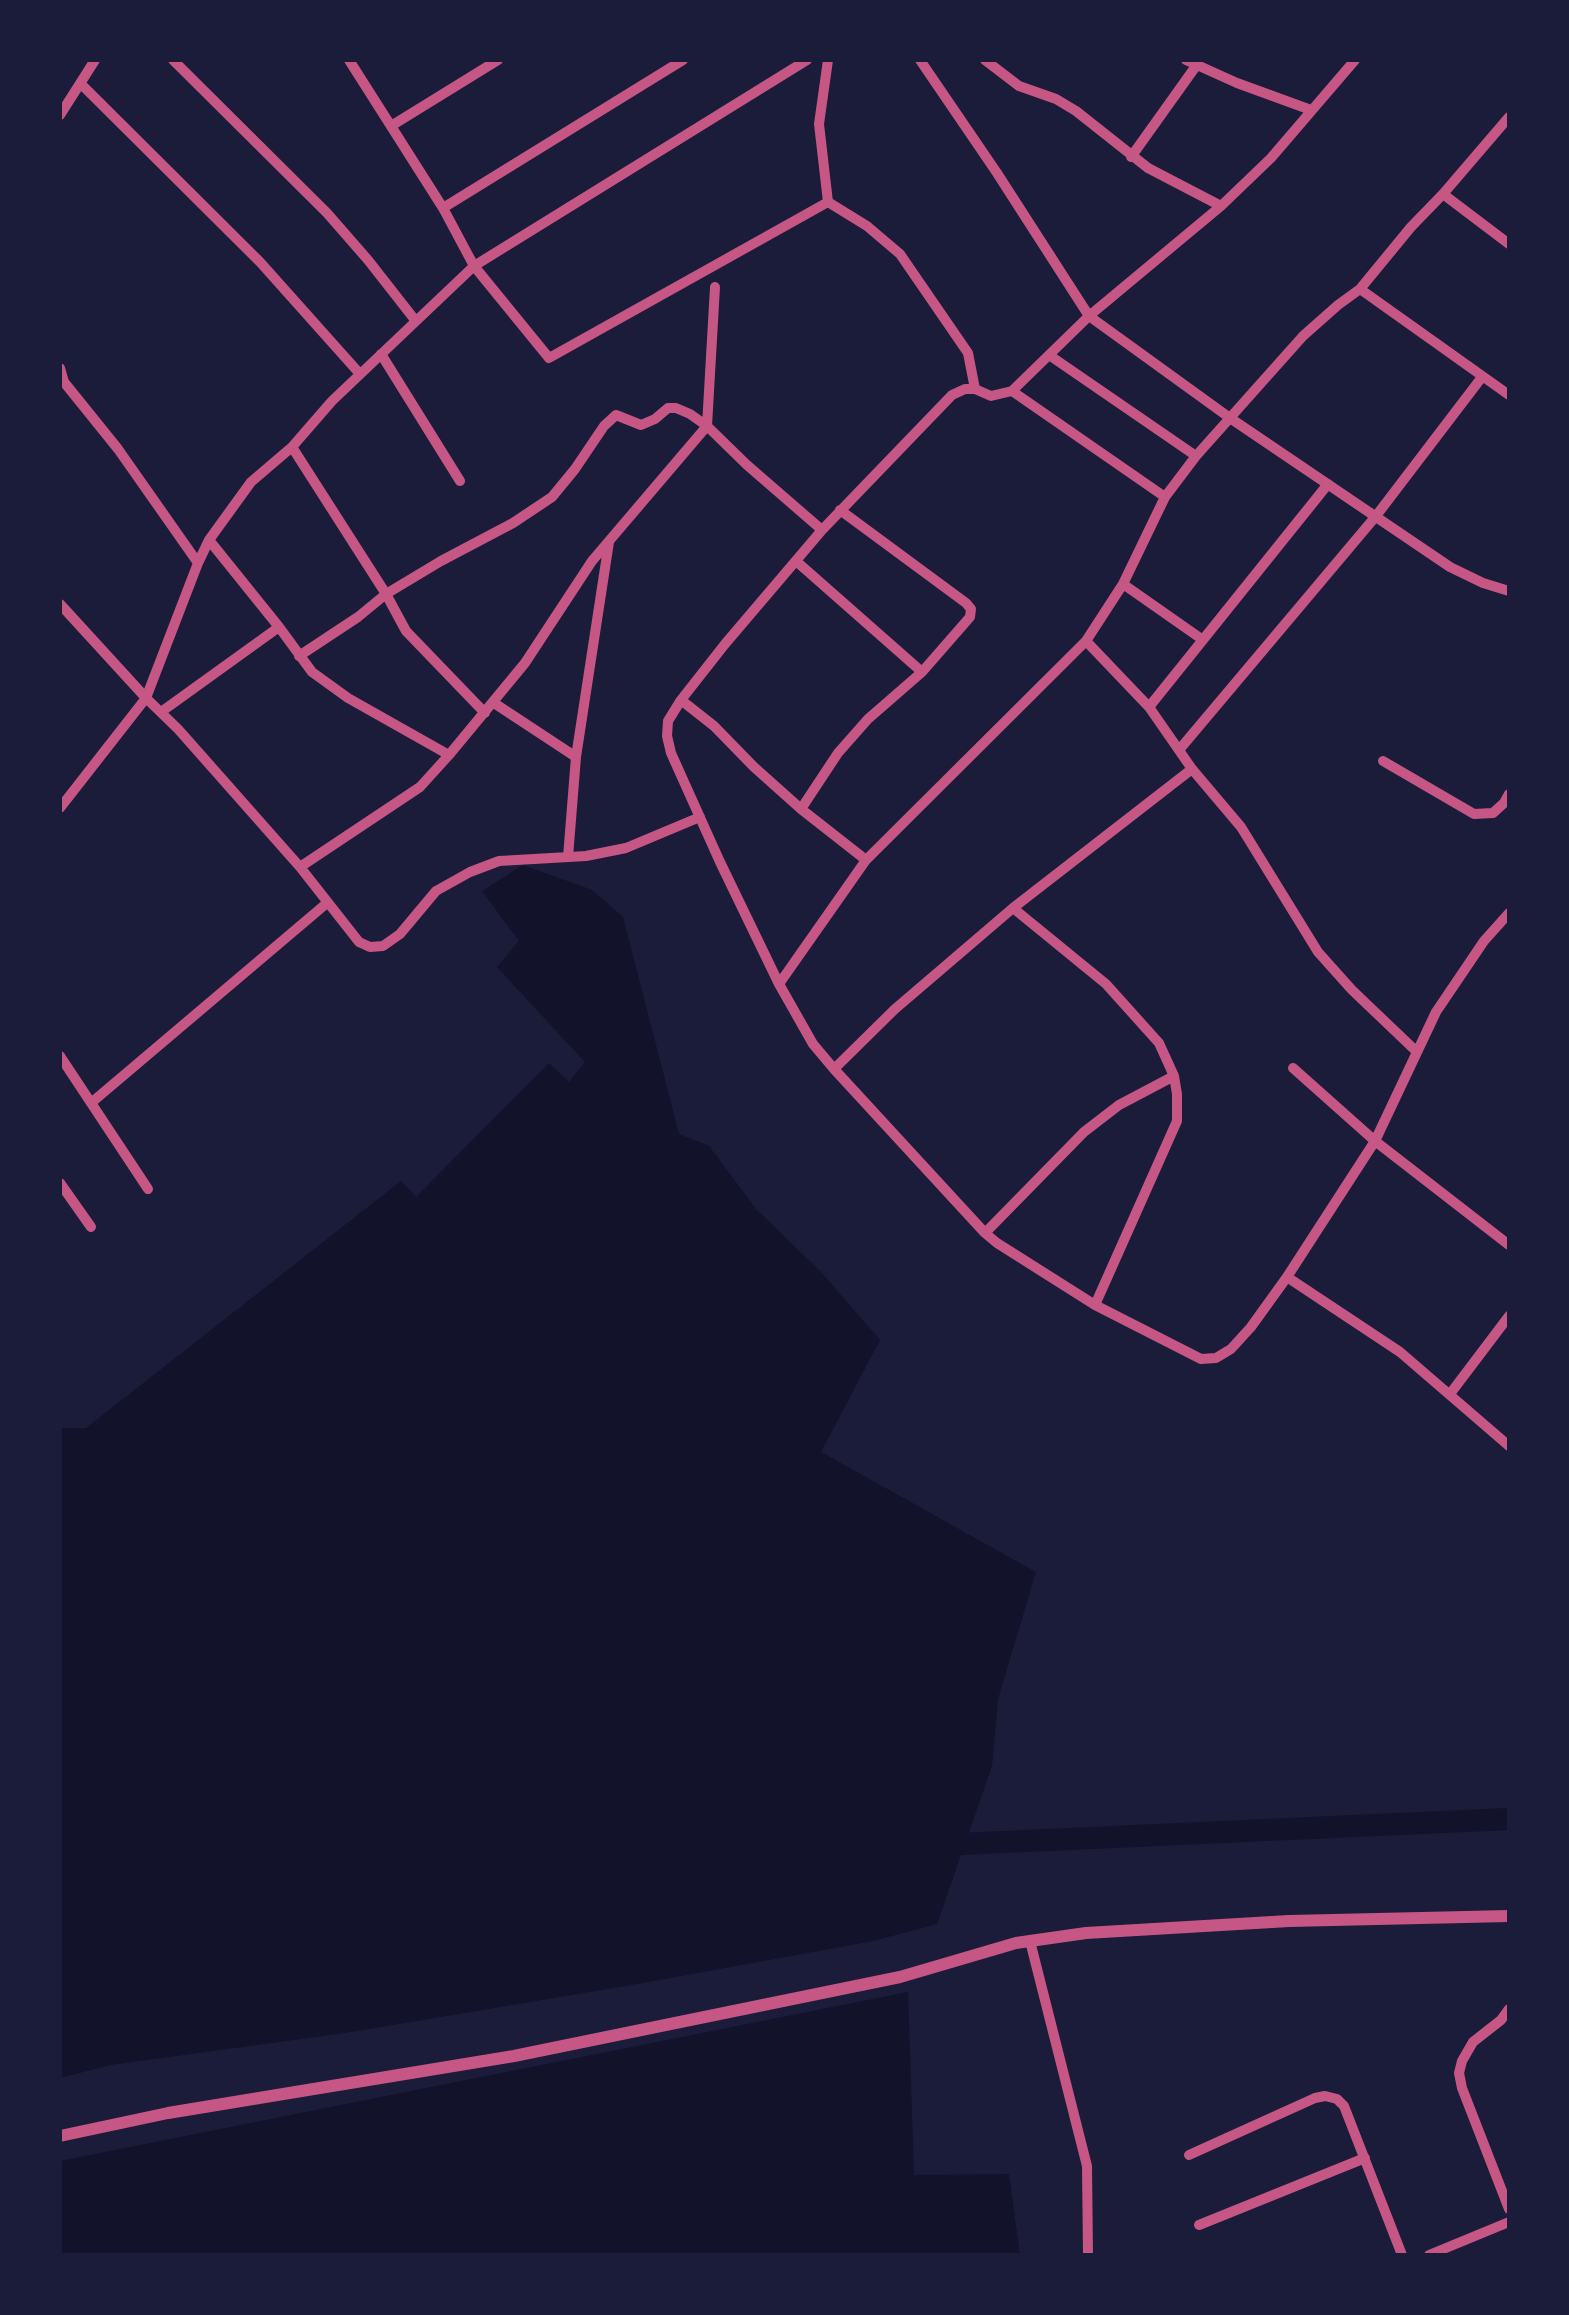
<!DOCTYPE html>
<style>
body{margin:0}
#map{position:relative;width:1569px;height:2315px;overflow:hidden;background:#1b1b3a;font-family:Arial,sans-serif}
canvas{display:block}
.frame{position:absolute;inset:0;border:62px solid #1b1b3a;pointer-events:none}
</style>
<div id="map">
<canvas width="1569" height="2315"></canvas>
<div class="frame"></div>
</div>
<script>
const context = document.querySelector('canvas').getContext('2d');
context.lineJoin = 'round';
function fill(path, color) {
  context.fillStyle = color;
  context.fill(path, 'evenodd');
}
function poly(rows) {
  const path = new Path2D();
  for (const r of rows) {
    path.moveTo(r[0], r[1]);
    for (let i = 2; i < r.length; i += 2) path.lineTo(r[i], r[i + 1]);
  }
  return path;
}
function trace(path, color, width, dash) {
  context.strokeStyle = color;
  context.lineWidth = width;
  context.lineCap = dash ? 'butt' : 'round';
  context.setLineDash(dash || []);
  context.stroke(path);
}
const water = poly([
 [523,865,592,890,623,917,679,1134,709,1146,756,1209,821,1272,880,1340,821,1452,1036,1572,998,1699,992,1766,937,1924,873,1941,637,1984,345,2033,110,2065,60,2078,60,1428,86,1428,401,1181,416,1197,549,1063,569,1082,585,1062,497,967,519,941,482,891],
 [908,1992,914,2175,1009,2174,1020,2255,60,2255,60,2161]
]);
const canal = poly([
 [938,1845,1509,1819]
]);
const minor = poly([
 [173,60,327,213,368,260,415,320],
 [349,60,443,208,474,266,549,358,828,202,819,124,828,60],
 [920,60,997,173,1089,316,1230,418,1450,567,1483,583,1509,591],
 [985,60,1019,86,1056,99,1076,111,1148,168,1221,206],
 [1186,60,1237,83,1311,110],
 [1355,60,1271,158,1221,206,1089,316,1012,391,991,396,975,389,965,389,952,395,822,530,725,644,681,700,668,721,667,736,671,753,720,862,779,984,813,1044,834,1069,985,1233,997,1243,1095,1305,1201,1359,1216,1358,1231,1349,1251,1327,1287,1277,1375,1141,1436,1012,1484,941,1509,913],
 [81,84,260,262,360,374],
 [60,115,95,60],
 [391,126,498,60],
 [1131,157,1196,66],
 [1443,194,1509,244],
 [828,202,867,226,900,254,968,353,975,389],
 [443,208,683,60],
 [1360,289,1509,395],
 [381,354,460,481],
 [1049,355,1196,456],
 [60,368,64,382,118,449,198,563],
 [1012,391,1165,497],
 [292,447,386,594,406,631,485,713],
 [209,540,279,627,312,672,348,698,449,755],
 [796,561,922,672],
 [1123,584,1203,640],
 [60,604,146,698,178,729,300,867,359,942,370,947,383,946,400,934,436,891,470,872,499,861,586,856,626,848,700,817],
 [1086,641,1149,707,1192,769,1241,827,1318,952,1352,990,1417,1052],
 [299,656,358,617,386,594,441,561,513,523,552,497,575,469,604,426,616,415,641,425,655,419,668,408,676,408,690,414,707,426,747,465,822,530],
 [681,700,714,726,754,767,801,809,866,860],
 [494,703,576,757],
 [1149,707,1328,484],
 [161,712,279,627],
 [1179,750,1376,516,1482,377],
 [1383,761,1474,814,1493,813,1504,803,1509,794],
 [60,808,146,698,198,563,209,540,251,482,292,447,332,401,474,266,807,60],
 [801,809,838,753,868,719,922,672,970,617,971,609,966,603,840,510],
 [568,857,576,757,609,542],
 [300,867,420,787,449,755,525,663,592,561,707,426,715,287],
 [1013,908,1106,984,1159,1043,1174,1076,1177,1094,1177,1121,1095,1305],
 [779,984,866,860,1086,641,1123,584,1165,497,1196,456,1303,336,1338,305,1360,289,1411,227,1443,194,1509,117],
 [60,1056,148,1189],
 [1293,1068,1375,1141,1509,1245],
 [834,1069,895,1009,1013,908,1192,769],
 [91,1103,327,903],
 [60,1183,91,1227],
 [985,1233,1084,1132,1119,1105,1174,1076],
 [1287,1277,1400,1352,1509,1446],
 [1450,1394,1509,1316],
 [1030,1941,1087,2166,1088,2255],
 [1509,2009,1501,2020,1473,2042,1462,2061,1459,2073,1462,2088,1509,2209],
 [1189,2155,1315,2098,1325,2096,1337,2099,1344,2106,1402,2255],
 [1199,2225,1365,2158],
 [1429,2255,1509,2222]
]);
const tertiary = poly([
 [60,2136,168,2113,514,2056,900,1977,1016,1943,1086,1933,1289,1921,1509,1916]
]);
fill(water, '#12122b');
trace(canal, '#12122b', 22);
trace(minor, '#c65784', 10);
trace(tertiary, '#c65784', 12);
</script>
